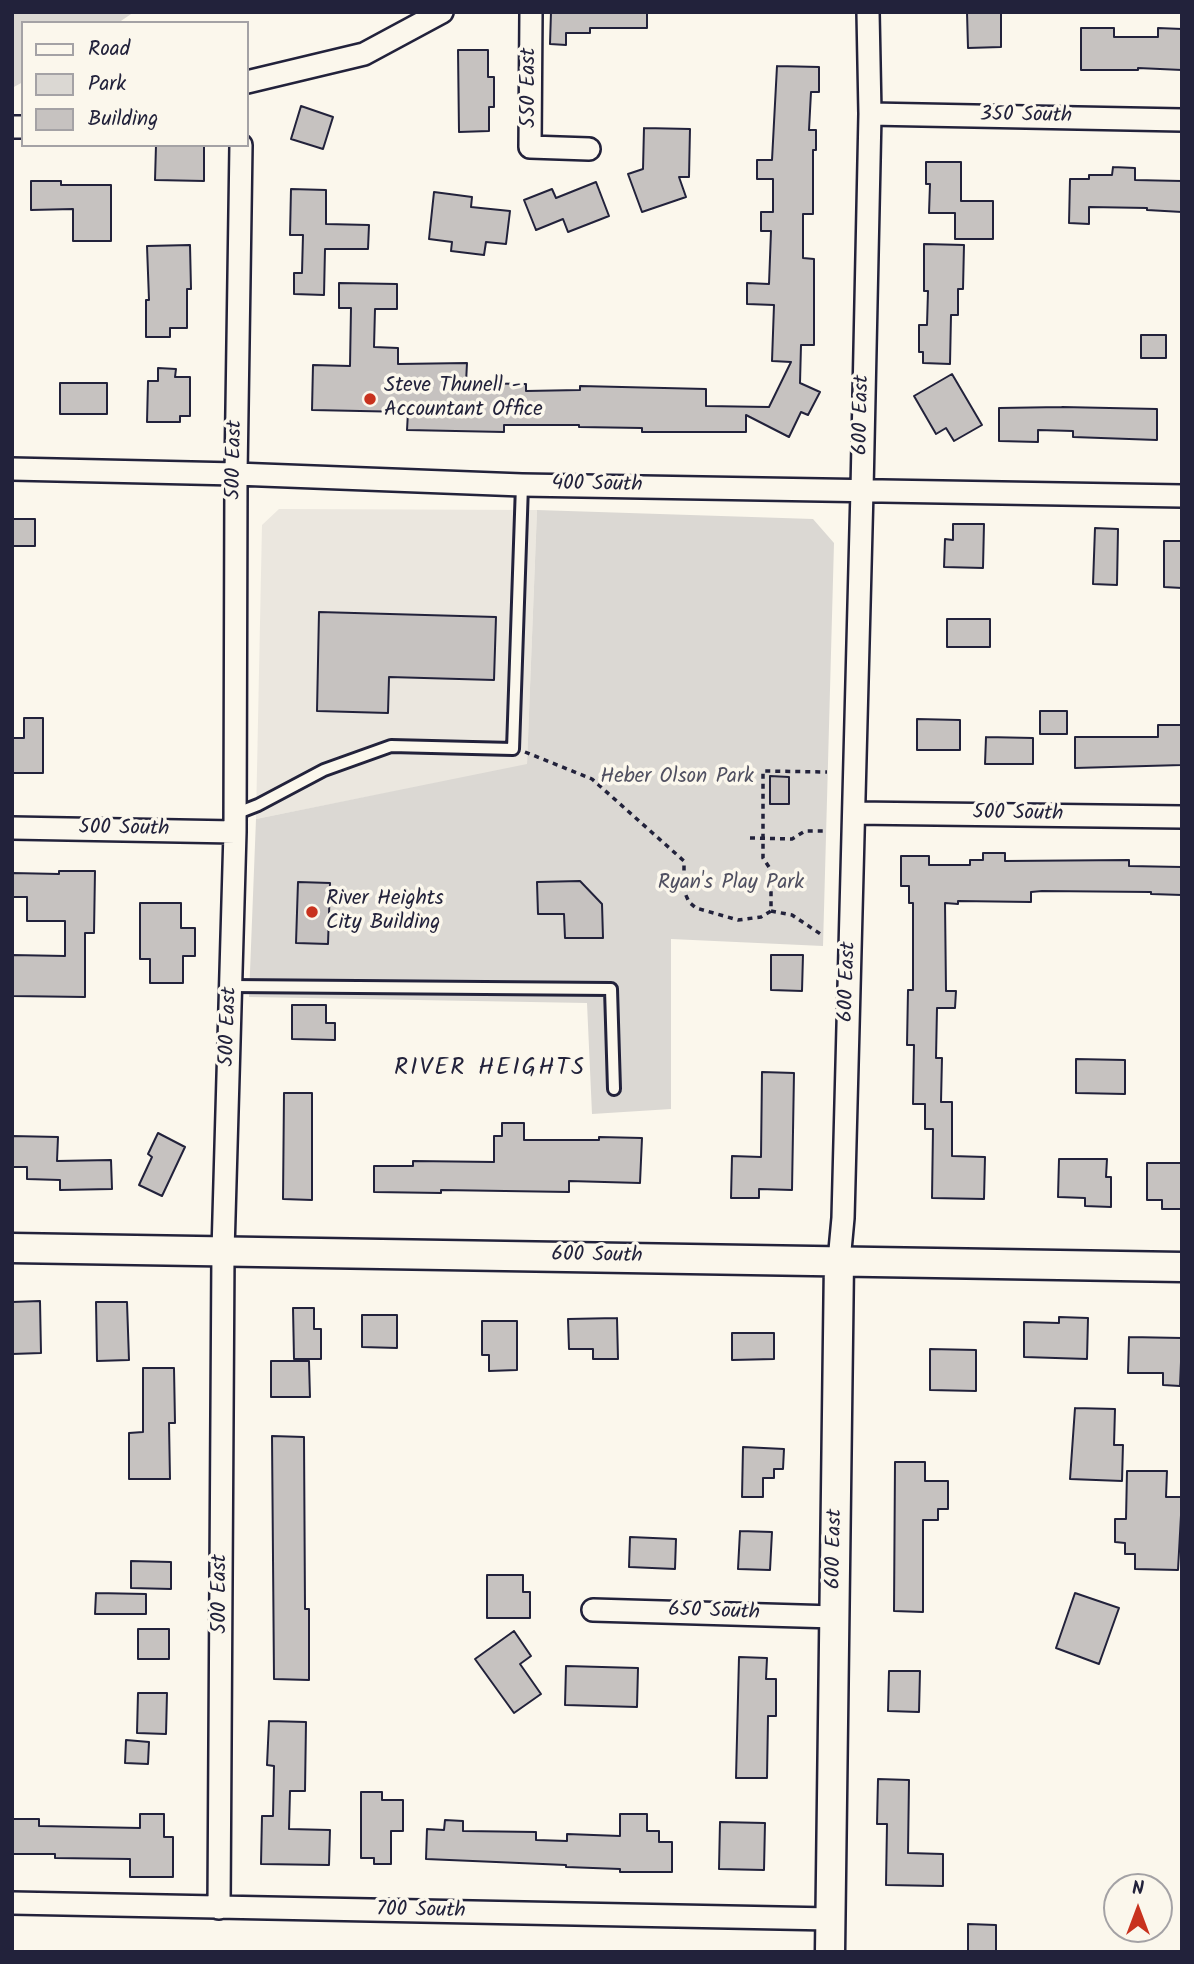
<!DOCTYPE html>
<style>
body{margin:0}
#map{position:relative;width:1194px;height:1964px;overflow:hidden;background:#fbf7ec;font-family:Kalam,sans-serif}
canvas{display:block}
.frame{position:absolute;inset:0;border:14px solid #22223b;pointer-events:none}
.legend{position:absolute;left:21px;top:21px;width:228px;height:126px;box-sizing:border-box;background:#fbf7ec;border:2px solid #a4a2a5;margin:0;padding:9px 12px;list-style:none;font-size:21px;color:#22223b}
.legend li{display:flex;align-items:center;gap:14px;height:35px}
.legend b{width:35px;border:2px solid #a4a2a5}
.north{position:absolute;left:1103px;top:1873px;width:70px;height:70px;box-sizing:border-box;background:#fbf7ec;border:2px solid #a4a2a5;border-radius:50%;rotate:0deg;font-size:19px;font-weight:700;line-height:28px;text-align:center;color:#22223b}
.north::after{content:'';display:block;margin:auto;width:24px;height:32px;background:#c8321e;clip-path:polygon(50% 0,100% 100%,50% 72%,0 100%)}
</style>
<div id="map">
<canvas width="1194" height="1964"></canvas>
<div class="frame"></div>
<ul class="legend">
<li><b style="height:9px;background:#fbf7ec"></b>Road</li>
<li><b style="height:19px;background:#dbd8d3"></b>Park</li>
<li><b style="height:19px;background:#c6c2c0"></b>Building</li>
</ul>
<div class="north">N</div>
</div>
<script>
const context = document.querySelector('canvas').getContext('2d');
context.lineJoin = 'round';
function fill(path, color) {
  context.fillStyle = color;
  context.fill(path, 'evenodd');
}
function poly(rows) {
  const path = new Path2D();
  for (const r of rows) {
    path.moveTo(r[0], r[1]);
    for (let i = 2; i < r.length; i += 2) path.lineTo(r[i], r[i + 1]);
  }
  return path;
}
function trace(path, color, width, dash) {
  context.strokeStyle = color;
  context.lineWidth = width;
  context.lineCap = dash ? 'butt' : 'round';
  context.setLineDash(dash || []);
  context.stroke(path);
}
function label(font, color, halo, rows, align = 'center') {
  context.font = font + ' Kalam,sans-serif';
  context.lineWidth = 7;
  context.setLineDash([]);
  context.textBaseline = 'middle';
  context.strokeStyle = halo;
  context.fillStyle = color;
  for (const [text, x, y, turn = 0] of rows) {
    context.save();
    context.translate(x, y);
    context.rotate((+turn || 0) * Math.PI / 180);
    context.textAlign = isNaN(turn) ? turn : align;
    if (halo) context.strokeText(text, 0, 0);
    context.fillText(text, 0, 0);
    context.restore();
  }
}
const built = poly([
 [279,509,537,510,527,765,256,819,262,525]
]);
const green = poly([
 [12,12,134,12,118,23,23,23,23,82,12,88],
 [537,510,813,519,834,543,823,946,671,939,671,1109,592,1114,587,1003,249,997,256,819,527,764]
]);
const building = poly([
 [551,12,647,12,647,28,590,28,590,33,566,33,566,45,550,44,551,12],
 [967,12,1001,12,1001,47,968,48,967,12],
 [1081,28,1114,28,1114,37,1158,37,1158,28,1182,29,1182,70,1138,68,1138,70,1081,70,1081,28],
 [458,50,488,50,488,77,494,77,494,107,489,107,489,131,459,132,458,50],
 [777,66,819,67,819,92,811,92,809,130,816,130,816,150,813,150,813,214,803,214,803,258,814,259,814,345,801,345,800,383,820,392,808,415,801,412,789,437,746,415,746,432,642,432,642,428,579,427,579,425,504,425,504,432,407,430,408,412,312,410,313,365,350,366,351,308,339,308,339,283,397,284,397,309,375,309,374,347,398,348,398,364,467,363,466,383,526,384,526,391,580,390,580,386,706,389,706,406,769,407,791,362,772,361,774,305,747,304,747,283,769,284,771,231,761,231,761,212,773,212,773,179,757,179,757,160,772,160,777,66],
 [301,106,333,117,323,149,291,139,301,106],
 [644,128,690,129,689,177,679,177,686,197,642,212,628,174,643,169,644,128],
 [156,145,204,145,204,181,155,180,156,145],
 [926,162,961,162,961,201,993,201,993,239,955,239,955,213,929,213,930,184,926,184,926,162],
 [1113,167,1135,168,1135,180,1182,181,1182,212,1147,210,1147,208,1089,207,1089,224,1069,223,1070,179,1089,179,1089,175,1112,175,1113,167],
 [31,181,61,181,61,185,111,185,111,241,73,241,73,209,31,210,31,181],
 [596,182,609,216,568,232,563,219,536,230,524,200,552,189,556,198,596,182],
 [291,189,326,190,326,224,369,225,368,249,325,249,324,295,294,294,294,273,302,273,303,235,290,235,291,189],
 [434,192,472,197,471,207,510,211,506,244,486,242,484,255,451,251,452,242,429,239,434,192],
 [924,244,964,245,963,289,958,289,958,315,951,315,950,364,923,363,923,352,919,352,919,325,927,325,928,291,924,291,924,244],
 [190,245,191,289,187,289,187,328,170,328,170,337,146,337,146,300,149,300,147,246,190,245],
 [1141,335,1166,335,1166,358,1141,358,1141,335],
 [158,368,176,369,175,377,190,377,190,416,180,416,180,422,147,422,148,381,158,381,158,368],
 [952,374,982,425,954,441,946,428,936,434,914,396,952,374],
 [60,383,107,383,107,414,60,414,60,383],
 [1062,407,1157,409,1157,440,1073,437,1073,431,1038,430,1038,442,999,441,999,408,1062,407],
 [12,519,35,519,35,546,12,546,12,519],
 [953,524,984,524,983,568,944,567,945,539,953,540,953,524],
 [1095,528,1118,529,1117,585,1093,584,1095,528],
 [1164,541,1182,541,1182,588,1164,587,1164,541],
 [319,612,496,617,494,680,389,677,388,713,317,711,319,612],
 [947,619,990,619,990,647,947,647,947,619],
 [1040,711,1067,711,1067,734,1040,734,1040,711],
 [24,718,43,718,43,773,12,773,12,738,24,738,24,718],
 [917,719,960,720,960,750,917,750,917,719],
 [1158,725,1182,725,1182,765,1075,768,1075,737,1158,737,1158,725],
 [986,737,1033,738,1033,764,985,764,986,737],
 [770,776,789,777,789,804,770,804,770,776],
 [983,853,1005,853,1005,861,1129,860,1129,866,1182,867,1182,895,1151,894,1151,892,1042,891,1031,892,1031,902,958,901,958,904,945,903,946,991,956,991,955,1008,937,1008,936,1058,942,1058,941,1102,952,1102,952,1156,985,1157,984,1199,932,1198,933,1129,925,1129,925,1104,913,1104,914,1045,907,1045,908,990,913,990,913,903,909,903,909,886,901,886,901,856,929,856,929,865,970,865,970,860,983,860,983,853],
 [59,871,95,871,94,933,85,933,85,997,12,996,12,955,65,956,65,921,27,921,27,897,12,897,12,873,59,874,59,871],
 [580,881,602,904,603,938,565,938,564,914,538,914,537,882,580,881],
 [298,882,330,883,328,944,296,943,298,882],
 [140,903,181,903,181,928,195,928,195,956,183,956,183,983,150,983,150,959,140,959,140,903],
 [771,955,803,955,802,991,771,990,771,955],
 [292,1005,326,1005,326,1023,335,1023,335,1040,292,1039,292,1005],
 [1076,1059,1125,1060,1125,1094,1076,1093,1076,1059],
 [762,1072,794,1073,792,1190,759,1189,759,1198,731,1198,732,1156,761,1157,762,1072],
 [284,1093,312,1093,312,1200,283,1199,284,1093],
 [502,1123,524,1123,524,1140,599,1140,599,1137,642,1138,640,1183,569,1181,569,1192,441,1190,441,1193,374,1192,374,1166,413,1166,413,1161,494,1162,494,1136,502,1136,502,1123],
 [158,1133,185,1147,162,1196,139,1185,152,1157,148,1154,158,1133],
 [12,1136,58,1137,57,1161,111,1160,112,1189,60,1190,60,1180,27,1179,27,1167,12,1167,12,1136],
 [1059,1159,1107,1159,1106,1177,1111,1177,1111,1207,1085,1206,1085,1198,1058,1197,1059,1159],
 [1147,1163,1182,1163,1182,1209,1162,1209,1162,1200,1147,1200,1147,1163],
 [40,1301,41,1353,12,1354,12,1302,40,1301],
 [96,1302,127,1302,129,1360,97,1361,96,1302],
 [293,1308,314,1308,314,1329,321,1329,321,1359,294,1359,293,1308],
 [362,1315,397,1315,397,1348,362,1347,362,1315],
 [1059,1317,1088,1318,1087,1359,1024,1357,1024,1322,1059,1323,1059,1317],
 [617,1318,618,1359,593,1359,593,1349,569,1349,568,1319,617,1318],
 [482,1321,517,1321,517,1370,489,1371,489,1355,482,1355,482,1321],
 [732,1333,774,1333,774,1359,732,1360,732,1333],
 [1129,1337,1182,1338,1180,1386,1163,1385,1163,1373,1128,1373,1129,1337],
 [930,1349,976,1350,976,1391,930,1390,930,1349],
 [271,1361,309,1361,310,1397,271,1397,271,1361],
 [143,1368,174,1368,175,1423,169,1423,170,1479,129,1479,129,1433,143,1432,143,1368],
 [1075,1408,1115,1409,1114,1445,1123,1445,1122,1481,1070,1479,1075,1408],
 [272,1436,304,1437,305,1609,309,1609,309,1680,274,1679,272,1436],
 [743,1447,784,1449,783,1469,774,1469,774,1478,763,1478,763,1497,742,1497,743,1447],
 [895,1462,925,1462,925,1481,948,1481,948,1509,938,1509,938,1520,923,1520,923,1612,894,1611,895,1462],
 [1127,1471,1167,1471,1166,1497,1182,1497,1178,1570,1135,1569,1135,1554,1125,1554,1125,1543,1115,1542,1115,1519,1126,1519,1127,1471],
 [740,1531,772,1532,770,1570,738,1569,740,1531],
 [630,1537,676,1539,675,1569,629,1567,630,1537],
 [131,1561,171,1562,171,1589,131,1588,131,1561],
 [487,1575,523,1575,523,1592,530,1592,530,1618,487,1618,487,1575],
 [96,1593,146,1594,146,1614,95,1614,96,1593],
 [1075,1593,1119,1608,1099,1664,1056,1648,1075,1593],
 [138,1629,169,1629,169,1659,138,1659,138,1629],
 [514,1631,531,1656,520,1664,541,1694,514,1713,475,1659,514,1631],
 [739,1657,767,1658,766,1679,776,1679,776,1716,768,1716,767,1778,736,1778,739,1657],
 [566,1666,638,1668,637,1707,565,1705,566,1666],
 [889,1671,920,1671,919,1712,888,1711,889,1671],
 [138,1693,167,1693,166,1734,137,1733,138,1693],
 [269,1721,306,1722,305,1791,290,1791,289,1829,330,1830,329,1865,261,1864,262,1816,273,1816,274,1766,267,1765,269,1721],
 [126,1740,149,1742,148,1764,125,1763,126,1740],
 [878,1779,909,1780,908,1853,943,1854,943,1886,886,1885,887,1824,877,1824,878,1779],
 [361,1792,382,1792,382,1800,403,1800,403,1831,391,1831,391,1864,374,1864,374,1858,361,1858,361,1792],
 [140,1814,164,1814,164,1837,173,1837,173,1877,130,1877,130,1859,55,1858,55,1854,12,1854,12,1819,39,1819,39,1826,140,1828,140,1814],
 [620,1814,647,1814,647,1831,659,1831,659,1842,672,1842,672,1872,620,1872,620,1869,566,1867,566,1865,426,1859,427,1829,444,1830,445,1820,463,1821,463,1831,536,1832,536,1840,567,1841,567,1834,620,1836,620,1814],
 [720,1822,765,1823,764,1870,719,1869,720,1822],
 [968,1924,996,1925,996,1952,968,1952,968,1924]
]);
const path = poly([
 [525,752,592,779,684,861,684,891,689,902,696,908,738,920,761,917,771,911,771,870,763,858,763,771,827,772],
 [750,838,792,839,805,831,826,831],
 [771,911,792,915,822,935]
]);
const lane = poly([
 [235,814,258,805,324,770,391,746,513,749,522,485],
 [231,986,611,989,614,1089]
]);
const street = poly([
 [531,12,530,147,589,149],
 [247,82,364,54,442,12],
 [870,114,1182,120],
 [12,127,23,127],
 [12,469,236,474,522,485,1182,496],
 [854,813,1182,817],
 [12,828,235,832],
 [839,1261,843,1218,862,490,870,114,868,12],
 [593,1610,835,1617],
 [12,1903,831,1919],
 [219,1908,223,1251,235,832,236,474,241,145]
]);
const secondary = poly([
 [12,1248,1182,1267],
 [830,1952,839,1261]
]);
const markers = [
 [370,399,7,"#c8321e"],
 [312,912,7,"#c8321e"]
];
const streetNames = [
 ["550 East",530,88,-90],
 ["350 South",1026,117,1],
 ["600 East",863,415,-89],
 ["500 East",236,460,-89],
 ["400 South",597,486,1],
 ["500 South",1018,815,1],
 ["500 South",124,830,1],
 ["600 East",849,982,-88],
 ["500 East",230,1027,-88],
 ["600 South",597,1257,1],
 ["600 East",836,1549,-89],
 ["500 East",221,1594,-90],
 ["650 South",714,1613,2],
 ["700 South",421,1912,1]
];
const poiNames = [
 ["Steve Thunell -",384,387],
 ["Accountant Office",384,411],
 ["River Heights",326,900],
 ["City Building",326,924]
];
const parkNames = [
 ["Heber Olson Park",677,778],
 ["Ryan's Play Park",731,884]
];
const quarterNames = [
 ["RIVER HEIGHTS",490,1070]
];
fill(built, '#ebe7df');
fill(green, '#dbd8d3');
fill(building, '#c6c2c0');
trace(building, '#22223b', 2);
trace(lane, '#22223b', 16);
trace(street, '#22223b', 26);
trace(secondary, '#22223b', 33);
trace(path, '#22223b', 3.5, [5, 5]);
trace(lane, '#fbf7ec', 10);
trace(street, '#fbf7ec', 21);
trace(secondary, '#fbf7ec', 28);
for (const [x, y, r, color] of markers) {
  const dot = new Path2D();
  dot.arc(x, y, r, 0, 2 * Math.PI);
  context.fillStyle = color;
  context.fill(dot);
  trace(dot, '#fbf7ec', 2.5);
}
label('21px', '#22223b', '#fbf7ec', streetNames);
label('21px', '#22223b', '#fbf7ec', poiNames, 'left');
label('21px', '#505061', '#fbf7ec', parkNames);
context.letterSpacing = '2px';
label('24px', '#22223b', '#fbf7ec', quarterNames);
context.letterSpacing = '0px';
</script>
